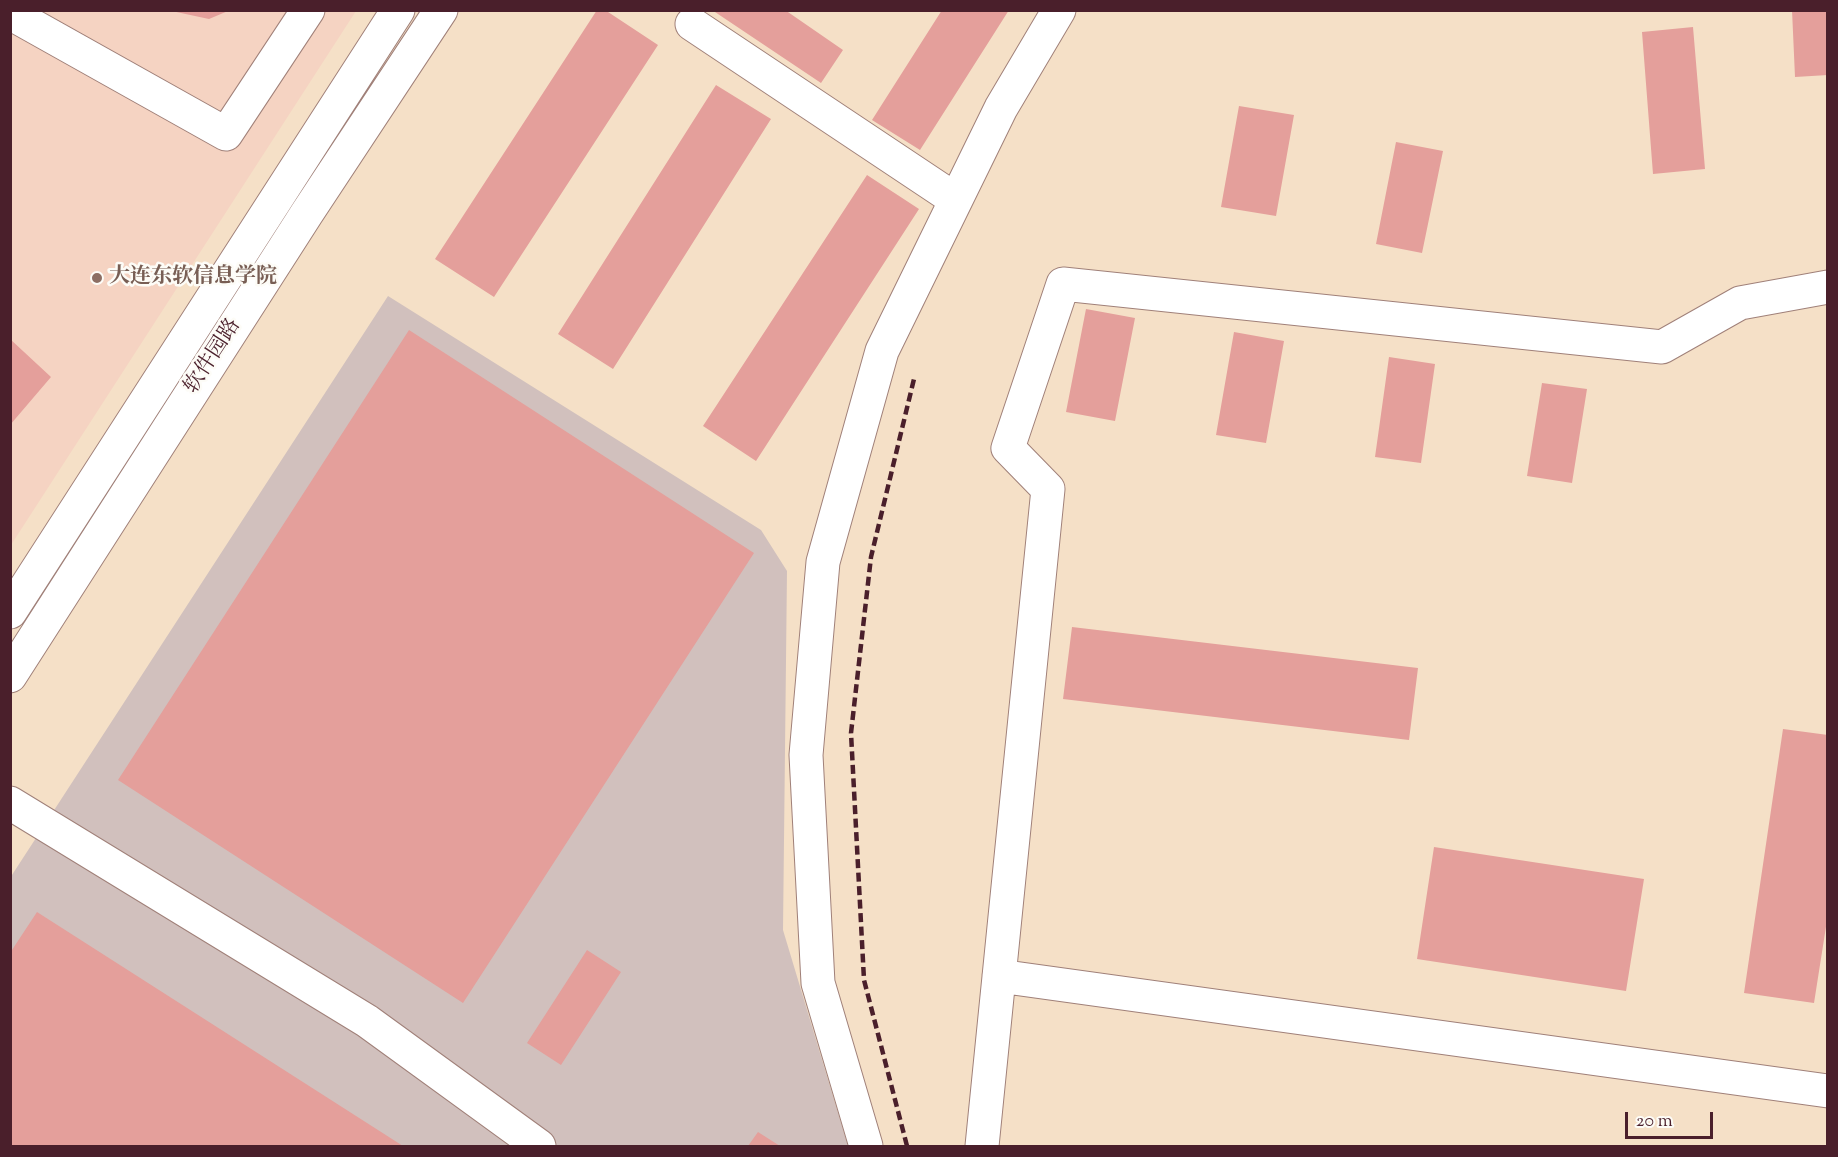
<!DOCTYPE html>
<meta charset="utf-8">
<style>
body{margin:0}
#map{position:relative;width:1838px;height:1157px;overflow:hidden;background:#f5e0c7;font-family:"Sorts Mill Goudy",serif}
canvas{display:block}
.frame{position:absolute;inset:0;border:12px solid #4a1f2b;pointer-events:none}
.scale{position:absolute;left:1625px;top:1112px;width:88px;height:27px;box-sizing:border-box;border:3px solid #4a1f2b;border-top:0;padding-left:8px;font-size:18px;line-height:21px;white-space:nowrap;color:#4a1f2b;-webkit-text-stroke:4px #fdfcf7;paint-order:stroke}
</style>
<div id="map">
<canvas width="1838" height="1157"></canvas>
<div class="frame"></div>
<div class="scale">20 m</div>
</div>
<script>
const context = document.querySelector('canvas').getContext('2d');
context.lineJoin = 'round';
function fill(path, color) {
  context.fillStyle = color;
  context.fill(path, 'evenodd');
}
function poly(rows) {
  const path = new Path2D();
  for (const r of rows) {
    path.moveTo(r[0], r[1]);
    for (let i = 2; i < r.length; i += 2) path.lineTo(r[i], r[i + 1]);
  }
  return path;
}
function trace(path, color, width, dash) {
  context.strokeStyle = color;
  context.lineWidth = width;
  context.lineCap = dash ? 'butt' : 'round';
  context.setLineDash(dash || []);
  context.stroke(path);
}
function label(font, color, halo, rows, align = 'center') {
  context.font = font + ' "Sorts Mill Goudy","Noto Serif SC",serif';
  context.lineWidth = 5;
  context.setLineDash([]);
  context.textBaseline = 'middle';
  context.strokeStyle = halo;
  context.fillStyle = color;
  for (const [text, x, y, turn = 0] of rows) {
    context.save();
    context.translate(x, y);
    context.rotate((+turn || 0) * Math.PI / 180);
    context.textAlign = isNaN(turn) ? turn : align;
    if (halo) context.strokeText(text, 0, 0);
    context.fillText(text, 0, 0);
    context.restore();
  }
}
const built = poly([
 [11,11,356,11,11,545]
]);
const industrial = poly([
 [388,296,761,530,787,571,783,930,848,1146,11,1146,10,878]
]);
const building = poly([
 [167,10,228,10,228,11,209,19],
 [597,10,605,10,658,45,494,297,435,259],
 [712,10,785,10,843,50,821,83],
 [942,10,1009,10,920,150,872,120],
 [1792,10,1828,10,1828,75,1795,77],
 [1693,27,1705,169,1653,174,1642,32],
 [716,85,771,119,613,369,558,334],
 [1239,106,1294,115,1276,216,1221,207],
 [1396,142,1443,151,1422,253,1376,244],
 [867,175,919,209,756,461,703,426],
 [1086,309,1135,318,1115,421,1066,412],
 [409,330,754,553,463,1003,118,780],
 [1234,332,1284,341,1266,443,1216,435],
 [10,339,51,377,10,425],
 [1389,357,1435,364,1421,463,1375,457],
 [1542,383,1587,389,1572,483,1527,476],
 [1072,627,1418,668,1409,740,1063,699],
 [1783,729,1828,735,1828,914,1814,1003,1744,993],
 [1434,847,1644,879,1626,991,1417,959],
 [37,912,403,1146,10,1146,10,953],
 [587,950,621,972,561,1065,527,1043],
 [758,1132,780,1146,748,1146]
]);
const minor = poly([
 [10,13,226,134,308,10],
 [692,24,956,200],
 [10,803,367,1021,539,1146],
 [999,976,1828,1091],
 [866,1146,818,983,806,755,823,562,882,351,1001,108,1059,10],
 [982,1146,1048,489,1008,448,1063,284,1662,347,1740,303,1828,287]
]);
const major = poly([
 [10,612,398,10],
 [10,676,307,213,441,10]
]);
const rail = poly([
 [907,1146,864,980,851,733,871,557,914,379]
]);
const markers = [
 [97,278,6,"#8d6e63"]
];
const educationNames = [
 ["大连东软信息学院",109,278]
];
const streetNames = [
 ["软件园路",214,357,-57]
];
fill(built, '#f5d3c2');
fill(industrial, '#d1c0bd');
fill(building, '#e49f9b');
trace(minor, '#a08079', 35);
trace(major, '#a08079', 35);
trace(minor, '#fff', 33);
trace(major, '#fff', 33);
trace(rail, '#4a1f2b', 4.5, [9, 4.5]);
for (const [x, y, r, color] of markers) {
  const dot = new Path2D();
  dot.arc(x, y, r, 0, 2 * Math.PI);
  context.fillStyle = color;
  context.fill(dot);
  trace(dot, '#fdfcf7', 2);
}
label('bold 21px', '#785e54', '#fdfcf7', educationNames, 'left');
label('21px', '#4a1f2b', '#fdfcf7', streetNames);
</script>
